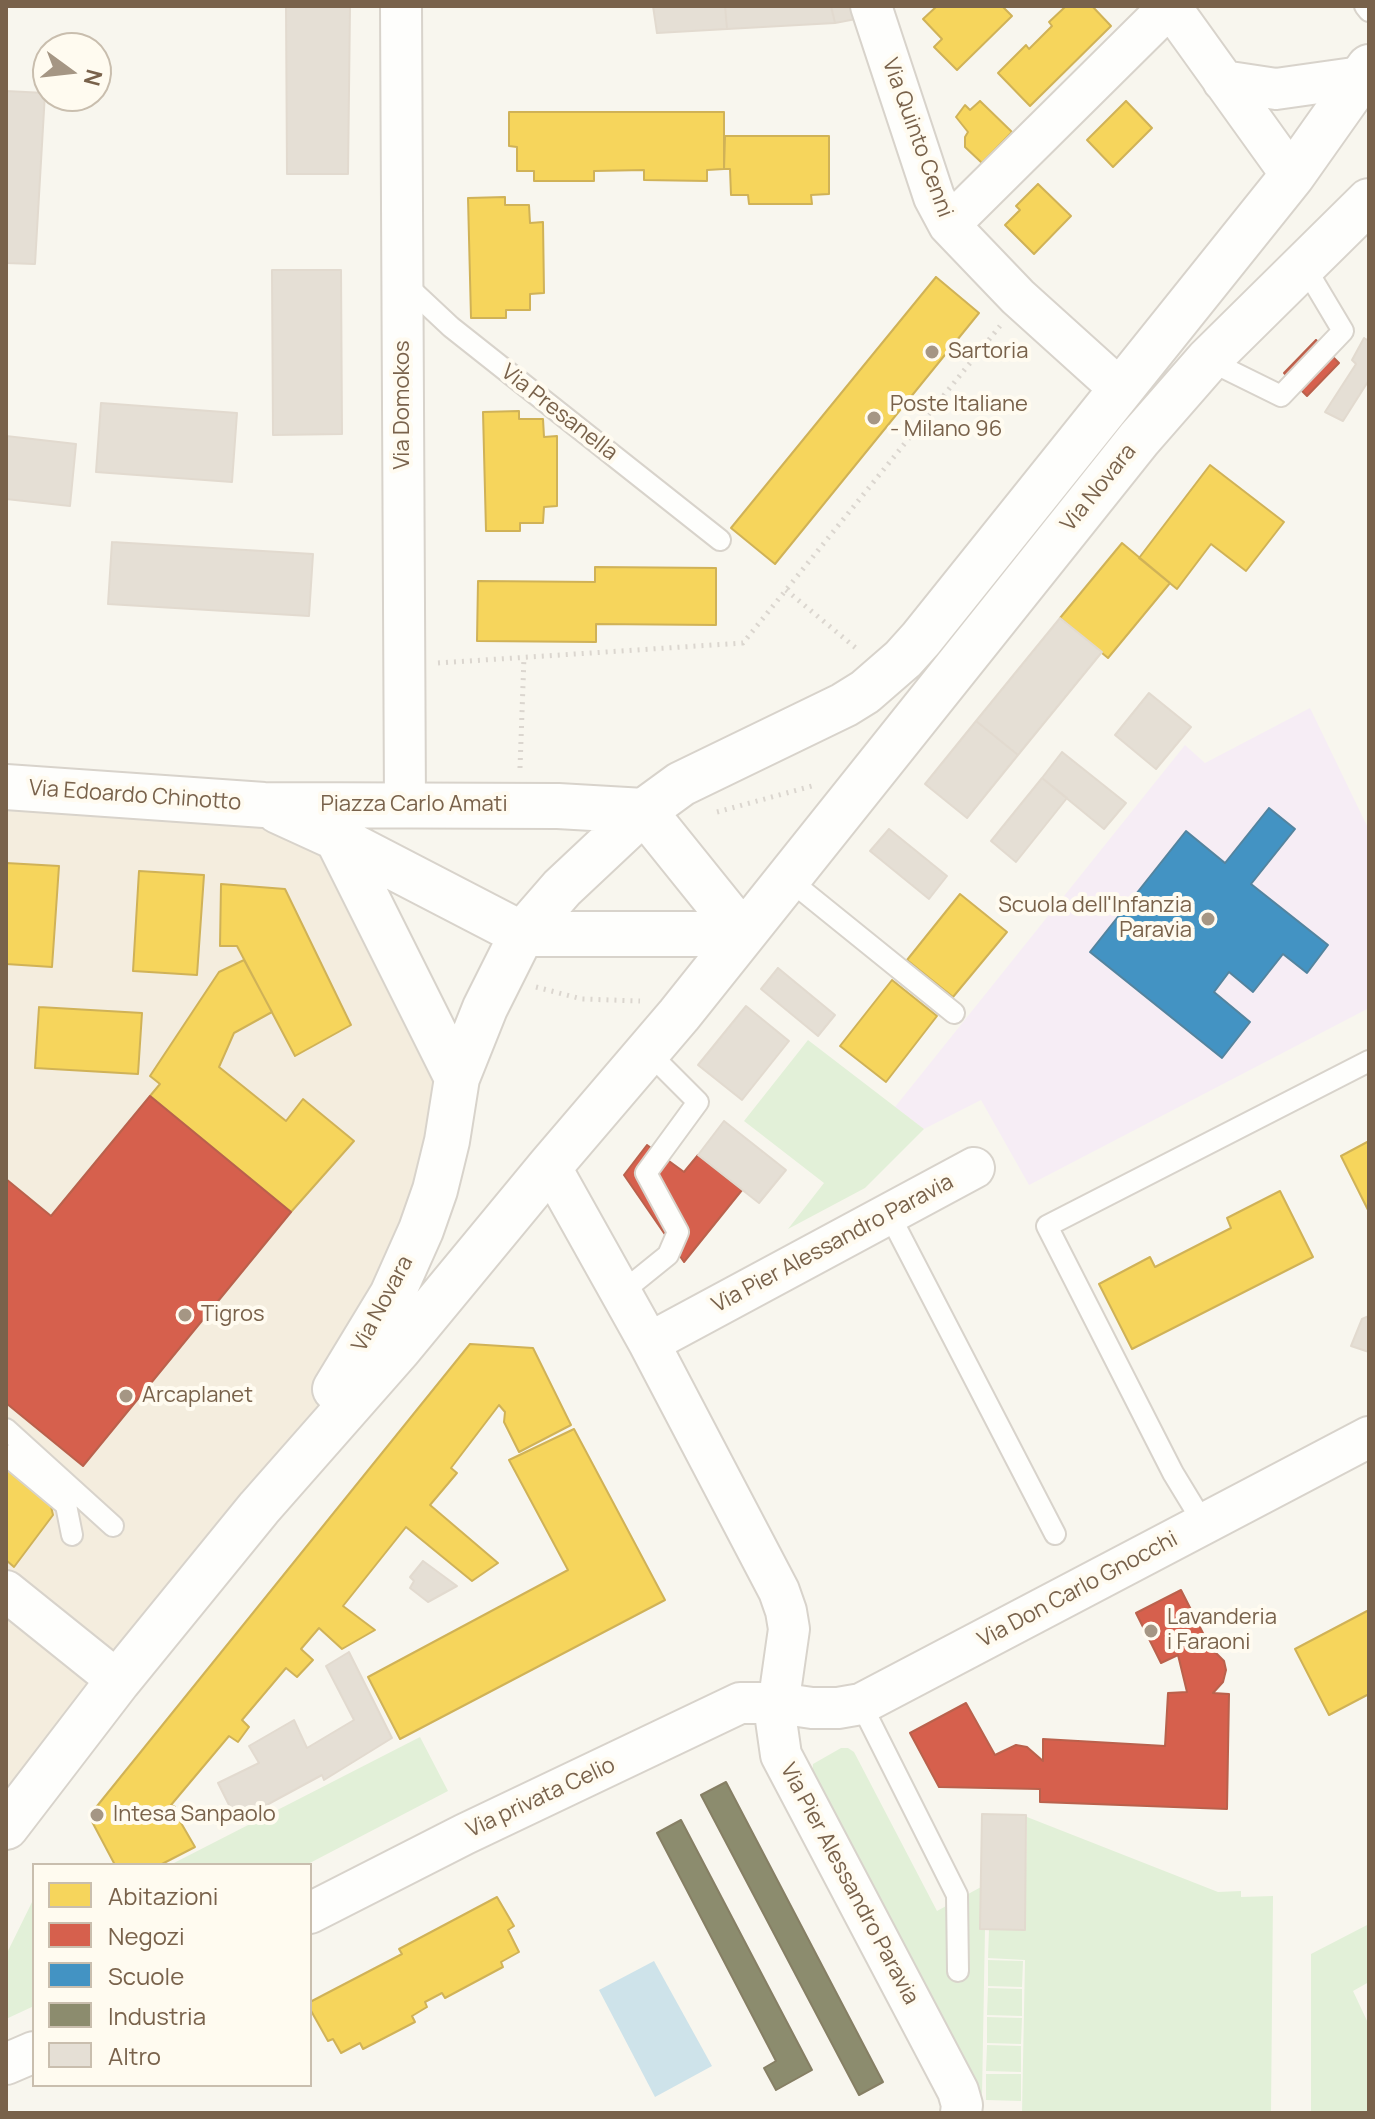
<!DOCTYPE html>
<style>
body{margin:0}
#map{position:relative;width:1375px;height:2119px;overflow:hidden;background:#f8f6ee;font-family:Manrope,sans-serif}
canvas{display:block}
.frame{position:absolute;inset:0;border:8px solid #79624b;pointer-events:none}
.legend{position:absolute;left:32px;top:1863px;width:280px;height:224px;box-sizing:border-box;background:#fffbf0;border:2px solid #c9beae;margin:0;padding:10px 14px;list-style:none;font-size:24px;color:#79624b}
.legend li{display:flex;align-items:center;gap:16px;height:40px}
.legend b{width:40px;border:2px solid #c9beae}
.north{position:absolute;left:32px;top:32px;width:80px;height:80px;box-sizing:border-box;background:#fffbf0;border:2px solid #c9beae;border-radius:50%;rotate:105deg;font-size:22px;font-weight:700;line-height:32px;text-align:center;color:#79624b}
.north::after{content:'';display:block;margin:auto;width:28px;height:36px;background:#a59684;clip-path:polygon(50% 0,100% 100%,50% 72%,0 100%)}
</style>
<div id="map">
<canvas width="1375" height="2119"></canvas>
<div class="frame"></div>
<ul class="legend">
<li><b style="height:22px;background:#f6d55c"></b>Abitazioni</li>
<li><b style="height:22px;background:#d6604d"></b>Negozi</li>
<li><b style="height:22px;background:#4393c3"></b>Scuole</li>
<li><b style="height:22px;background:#8c8c6e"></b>Industria</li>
<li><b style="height:22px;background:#e5dfd5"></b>Altro</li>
</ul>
<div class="north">N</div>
</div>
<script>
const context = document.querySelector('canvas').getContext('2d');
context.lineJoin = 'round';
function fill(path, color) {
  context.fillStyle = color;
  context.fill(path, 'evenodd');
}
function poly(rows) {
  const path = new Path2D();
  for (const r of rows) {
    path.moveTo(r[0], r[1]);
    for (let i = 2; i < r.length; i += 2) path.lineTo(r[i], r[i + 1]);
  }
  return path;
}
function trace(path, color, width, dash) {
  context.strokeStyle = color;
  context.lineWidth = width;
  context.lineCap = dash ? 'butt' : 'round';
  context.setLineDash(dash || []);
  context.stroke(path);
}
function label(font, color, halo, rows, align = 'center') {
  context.font = font + ' Manrope,sans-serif';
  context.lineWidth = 8;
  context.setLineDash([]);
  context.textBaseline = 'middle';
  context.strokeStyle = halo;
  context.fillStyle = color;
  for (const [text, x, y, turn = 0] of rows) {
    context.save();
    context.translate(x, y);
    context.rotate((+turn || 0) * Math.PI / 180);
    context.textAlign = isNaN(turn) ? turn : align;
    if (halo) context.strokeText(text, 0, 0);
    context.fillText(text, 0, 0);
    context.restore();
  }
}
const residential = poly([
 [6,787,207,801,334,839,454,1079,356,1345,257,1507,6,1820]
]);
const education = poly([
 [1310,708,1369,830,1369,1008,1029,1185,981,1100,924,1129,895,1107,1185,745,1205,763]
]);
const green = poly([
 [808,1040,924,1129,865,1188,788,1229,824,1183,744,1121],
 [420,1737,448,1791,306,1865,170,1865],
 [841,1748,848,1748,854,1752,937,1911,981,1887,980,1929,985,1929,982,2095,812,1774,813,1764],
 [1027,1817,1218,1892,1241,1891,1241,1897,1273,1896,1271,2113,1022,2113,1025,1960,988,1958,989,1929,1025,1929],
 [34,1898,34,2006,6,2019,6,1955],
 [1369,1924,1369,1982,1353,1991,1369,2025,1369,2113,1311,2113,1311,1954],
 [988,1960,1023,1961,1022,1987,988,1986],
 [988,1988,1022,1989,1022,2016,987,2015],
 [987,2017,1022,2018,1021,2044,987,2043],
 [987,2045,1021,2046,1021,2072,986,2071],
 [986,2074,1021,2074,1021,2101,986,2100]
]);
const water = poly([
 [654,1961,712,2066,655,2097,599,1990]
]);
const homes = poly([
 [937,6,1002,6,1012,16,957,70,934,47,942,39,923,19,937,6],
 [1066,6,1092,6,1111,26,1030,106,998,73,1026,45,1029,49,1052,26,1049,22,1066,6],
 [980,101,1012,132,982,163,965,147,965,137,968,132,956,117,965,105,970,110,980,101],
 [1126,101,1152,128,1113,167,1087,140,1126,101],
 [509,112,724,112,724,169,707,170,707,181,644,180,644,170,594,171,594,181,534,181,534,171,517,171,517,147,509,146,509,112],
 [725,136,829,136,829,194,811,195,812,204,749,204,748,195,731,195,730,169,724,169,725,136],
 [1038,184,1071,216,1034,254,1005,225,1020,210,1016,206,1038,184],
 [505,197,505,205,529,205,530,223,543,222,544,293,530,294,530,310,506,310,506,318,471,318,468,198,505,197],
 [936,277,979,313,775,564,731,528,936,277],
 [519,411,519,419,543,419,544,437,557,436,557,506,544,507,543,523,520,523,520,531,486,531,483,412,519,411],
 [1210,465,1284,522,1246,571,1211,544,1177,589,1139,558,1210,465],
 [1122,543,1170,583,1108,658,1060,618,1122,543],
 [595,567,716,568,716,625,596,624,596,642,477,641,478,581,595,582,595,567],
 [6,863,59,866,52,967,6,964,6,863],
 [139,871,204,875,197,975,133,971,139,871],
 [221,884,285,889,351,1025,295,1056,237,946,220,946,221,884],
 [960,894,1007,932,953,997,907,960,960,894],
 [244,960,272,1012,234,1033,219,1067,286,1121,303,1099,354,1141,291,1212,150,1096,160,1084,150,1076,219,972,244,960],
 [892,980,937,1016,886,1082,840,1046,892,980],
 [39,1007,142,1013,138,1074,35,1068,39,1007],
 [1369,1141,1369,1212,1341,1156,1369,1141],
 [1280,1191,1313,1257,1132,1349,1099,1284,1150,1257,1155,1267,1231,1228,1227,1218,1280,1191],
 [470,1344,533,1348,571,1425,519,1452,504,1422,505,1412,499,1405,451,1468,457,1473,430,1505,498,1563,472,1581,406,1527,343,1606,375,1630,342,1649,319,1628,301,1649,313,1660,297,1677,286,1668,242,1720,249,1727,238,1742,229,1736,171,1805,175,1807,166,1820,177,1816,195,1847,160,1865,115,1865,89,1816,470,1344],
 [574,1429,665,1600,400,1739,368,1677,568,1570,509,1460,574,1429],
 [6,1467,50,1502,53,1515,14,1567,6,1560,6,1467],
 [1369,1610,1369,1694,1329,1715,1295,1649,1369,1610],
 [497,1897,514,1926,508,1930,519,1952,501,1962,503,1967,445,1998,442,1993,425,2002,427,2007,412,2016,415,2022,363,2049,360,2043,341,2053,333,2039,328,2041,310,2009,310,2002,402,1954,399,1949,497,1897]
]);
const shops = poly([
 [1316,340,1339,363,1307,396,1284,373,1316,340],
 [150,1096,291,1212,83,1466,6,1403,6,1179,51,1216,150,1096],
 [647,1145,684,1172,698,1155,742,1190,684,1262,624,1175,647,1145],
 [1181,1590,1207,1641,1200,1646,1216,1653,1224,1661,1226,1670,1223,1682,1213,1693,1229,1694,1227,1809,1040,1802,1040,1789,939,1787,910,1733,966,1703,995,1755,1016,1745,1027,1747,1043,1761,1043,1739,1165,1746,1168,1693,1187,1692,1178,1655,1161,1663,1136,1613,1181,1590]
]);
const schools = poly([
 [1269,808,1295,829,1251,884,1328,945,1307,973,1283,954,1253,992,1229,972,1214,992,1250,1022,1222,1058,1090,952,1186,831,1225,863,1269,808]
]);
const industry = poly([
 [726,1782,883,2082,859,2095,701,1795,726,1782],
 [681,1820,812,2070,776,2090,764,2068,776,2061,657,1833,681,1820]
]);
const building = poly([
 [286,6,350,6,348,174,287,174,286,6],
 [653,6,725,6,727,29,657,33,653,6],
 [725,6,831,6,835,23,727,29,725,6],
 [831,6,853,6,856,19,835,23,831,6],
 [6,91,45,93,35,264,6,263,6,91],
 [272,270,341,270,342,434,273,435,272,270],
 [1364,338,1369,341,1369,380,1343,421,1325,412,1356,364,1352,360,1364,338],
 [101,403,237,413,232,482,96,472,101,403],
 [6,436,76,444,70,506,6,499,6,436],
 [112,542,313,554,309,616,108,604,112,542],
 [1060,618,1102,652,1018,755,976,721,1060,618],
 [1149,693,1191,727,1156,769,1115,735,1149,693],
 [976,721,1018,755,967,818,925,784,976,721],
 [1062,752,1126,803,1104,829,1042,778,1062,752],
 [1042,778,1067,798,1016,862,991,841,1042,778],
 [889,829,947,876,929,899,870,851,889,829],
 [778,968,835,1015,818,1036,761,989,778,968],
 [746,1006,789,1041,742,1100,698,1065,746,1006],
 [724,1121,786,1170,759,1203,698,1155,724,1121],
 [1369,1316,1369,1352,1351,1346,1362,1319,1369,1316],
 [423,1561,457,1586,428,1602,410,1588,414,1581,410,1577,423,1561],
 [349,1652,392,1738,324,1780,322,1775,237,1821,218,1783,259,1763,249,1746,294,1720,307,1748,354,1720,326,1666,349,1652],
 [982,1814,1026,1815,1025,1930,980,1929,982,1814]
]);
const path = poly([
 [786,590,857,649],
 [438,663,743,643,1000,326],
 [520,768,524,657],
 [717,812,812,786],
 [536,987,582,999,640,1001]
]);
const lane = poly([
 [1365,6,1369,11],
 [404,283,451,327,720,540],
 [1208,360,1281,396,1343,331,1303,264],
 [787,878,954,1013],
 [889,1214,1055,1534],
 [621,1293,668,1255,678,1232,646,1173,698,1102,647,1051],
 [6,1429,113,1526],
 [6,1455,66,1505,72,1535],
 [1204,1524,1173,1473,1047,1226,1369,1061],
 [861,1704,957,1895,958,1971]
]);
const street = poly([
 [401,6,405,804],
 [871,6,934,197,949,225,1018,297,1121,390],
 [1170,6,1292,176],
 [1223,81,1276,89,1361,77],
 [949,225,1170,6],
 [550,1166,649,1343,779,1591,786,1611,789,1629,776,1720,781,1755,958,2091,962,2105,961,2113],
 [649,1343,974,1168],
 [6,1591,118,1681],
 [310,1913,465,1834,740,1703,778,1703,812,1708,838,1708,861,1704,1369,1437],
 [6,2064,34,2052]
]);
const secondary = poly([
 [6,787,264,805,558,806,644,811,743,934],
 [278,811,337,838,522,934,743,934],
 [337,838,457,1078],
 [335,1389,392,1295,421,1230,435,1190,447,1141,457,1078,485,1008,522,934,562,888,644,811,681,784,844,705,865,692,903,659,921,639,1292,176,1369,67],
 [6,1827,118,1681,259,1508,398,1350,550,1166,679,1015,1139,439,1208,360,1369,201]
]);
const markers = [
 [932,352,8,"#a59684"],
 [874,418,8,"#a59684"],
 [1208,919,8,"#a59684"],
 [185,1315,8,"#a59684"],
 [126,1396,8,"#a59684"],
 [1151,1631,8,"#a59684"],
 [97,1815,8,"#a59684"]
];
const streetNames = [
 ["Via Quinto Cenni",917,138,70],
 ["Via Domokos",403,405,-90],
 ["Via Presanella",559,413,38],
 ["Via Novara",1099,488,-51],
 ["Via Edoardo Chinotto",135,796,4],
 ["Piazza Carlo Amati",414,805],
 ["Via Pier Alessandro Paravia",833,1244,-28],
 ["Via Novara",383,1304,-62],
 ["Via Don Carlo Gnocchi",1078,1590,-28],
 ["Via privata Celio",541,1798,-25],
 ["Via Pier Alessandro Paravia",849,1884,62]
];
const poiNames = [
 ["Sartoria",948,352],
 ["Poste Italiane",890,405],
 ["- Milano 96",890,430],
 ["Scuola dell'Infanzia",1192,906,"right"],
 ["Paravia",1192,931,"right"],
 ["Tigros",201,1315],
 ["Arcaplanet",142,1396],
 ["Lavanderia",1167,1618],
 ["i Faraoni",1167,1643],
 ["Intesa Sanpaolo",113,1815]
];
fill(residential, '#f4edde');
fill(education, '#f6edf5');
fill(green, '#e2f0d8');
fill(water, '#cee3ea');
fill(homes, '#f6d55c');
trace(homes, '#d0b257', 2);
fill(shops, '#d6604d');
trace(shops, '#ba614c', 2);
fill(schools, '#4393c3');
trace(schools, '#53849f', 2);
fill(industry, '#8c8c6e');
trace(industry, '#867f64', 2);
fill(building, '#e5dfd5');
trace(building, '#e2dacf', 2);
trace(lane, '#d8d3cb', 24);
trace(street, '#d8d3cb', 44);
trace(secondary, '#d8d3cb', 48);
trace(path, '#dbd6cf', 5, [2, 6]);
trace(lane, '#fefefc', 20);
trace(street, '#fefefc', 40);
trace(secondary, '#fefefc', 44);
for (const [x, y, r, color] of markers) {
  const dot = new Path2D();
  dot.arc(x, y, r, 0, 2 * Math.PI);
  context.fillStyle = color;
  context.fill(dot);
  trace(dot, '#fffbf0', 3);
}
label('22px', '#79624b', '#fffbf0', streetNames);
label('22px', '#79624b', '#fffbf0', poiNames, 'left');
</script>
